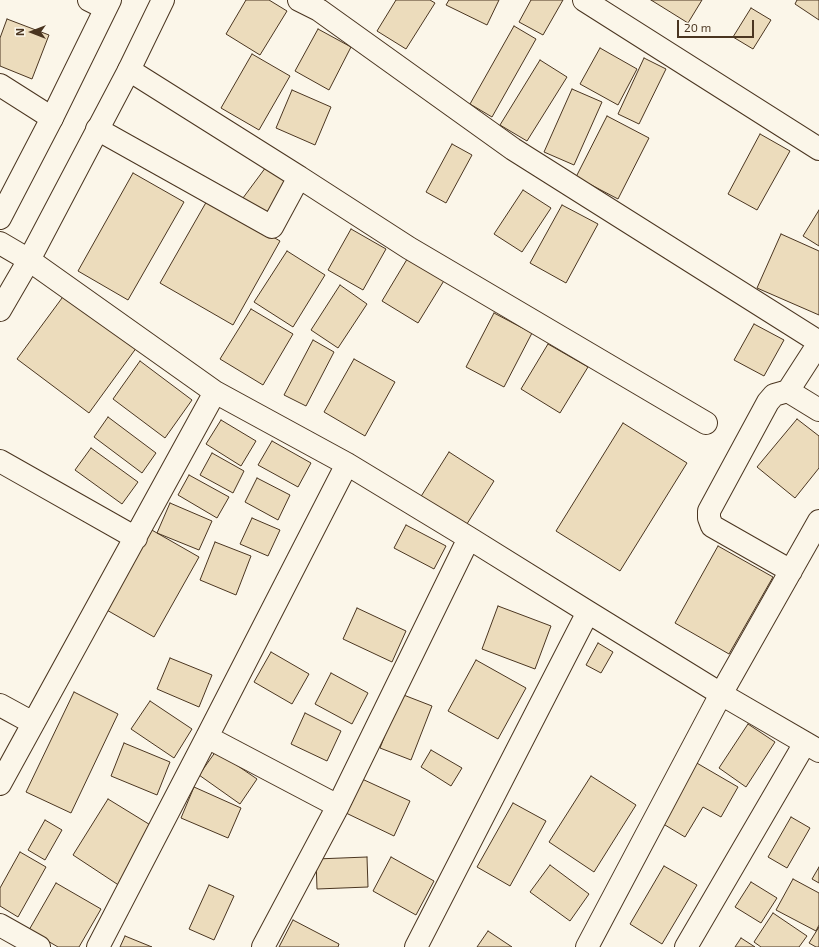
<!DOCTYPE html>
<style>
body{margin:0}
#map{position:relative;width:819px;height:947px;overflow:hidden;background:#fbf6e9;font-family:"Exo 2",sans-serif}
canvas{display:block}
.north{position:absolute;left:12px;top:12px;width:40px;height:40px;-webkit-text-stroke:3px #fbf6e9;paint-order:stroke;rotate:270deg;font-size:11px;font-weight:700;line-height:16px;text-align:center;color:#4a3520}
.north::after{content:'';display:block;margin:auto;width:14px;height:18px;background:#4a3520;clip-path:polygon(50% 0,100% 100%,50% 72%,0 100%)}
.scale{position:absolute;left:677px;top:20px;width:77px;height:18px;box-sizing:border-box;border:2px solid #4a3520;border-top:0;padding-left:5px;font-size:12px;line-height:14px;white-space:nowrap;color:#4a3520;-webkit-text-stroke:3px #fbf6e9;paint-order:stroke}
</style>
<div id="map">
<canvas width="819" height="947"></canvas>
<div class="north">N</div>
<div class="scale">20 m</div>
</div>
<script>
const context = document.querySelector('canvas').getContext('2d');
context.lineJoin = 'round';
function fill(path, color) {
  context.fillStyle = color;
  context.fill(path, 'evenodd');
}
function poly(rows) {
  const path = new Path2D();
  for (const r of rows) {
    path.moveTo(r[0], r[1]);
    for (let i = 2; i < r.length; i += 2) path.lineTo(r[i], r[i + 1]);
  }
  return path;
}
function trace(path, color, width, dash) {
  context.strokeStyle = color;
  context.lineWidth = width;
  context.lineCap = dash ? 'butt' : 'round';
  context.setLineDash(dash || []);
  context.stroke(path);
}
const building = poly([
 [246,0,269,0,287,11,260,55,226,34,246,0],
 [396,0,430,0,435,3,406,49,377,31,396,0],
 [449,0,499,0,487,25,446,5,449,0],
 [531,0,563,0,543,35,519,22,531,0],
 [651,0,702,0,688,23,651,0],
 [797,0,819,0,819,20,795,4,797,0],
 [751,8,771,20,753,49,733,37,751,8],
 [7,19,49,35,32,79,0,66,0,38,7,19],
 [514,26,536,39,492,117,470,104,514,26],
 [318,29,351,47,329,90,295,71,318,29],
 [600,48,637,69,618,105,580,84,600,48],
 [252,54,290,76,259,130,221,108,252,54],
 [644,58,666,69,639,124,618,114,644,58],
 [540,60,567,77,527,141,500,125,540,60],
 [572,89,602,102,574,165,544,152,572,89],
 [292,90,331,107,315,145,276,128,292,90],
 [607,116,649,138,618,199,576,177,607,116],
 [760,134,790,151,757,210,728,194,760,134],
 [452,144,472,155,446,203,426,192,452,144],
 [266,167,289,184,263,219,240,202,266,167],
 [133,173,184,202,128,300,78,271,133,173],
 [523,190,551,208,522,252,494,234,523,190],
 [208,199,280,241,233,325,160,283,208,199],
 [562,205,598,224,566,283,530,263,562,205],
 [819,210,819,246,803,236,819,210],
 [351,229,386,249,363,290,328,270,351,229],
 [781,234,819,251,819,315,757,288,781,234],
 [287,251,325,275,293,327,254,302,287,251],
 [409,256,445,279,418,323,382,301,409,256],
 [340,285,367,304,338,348,311,330,340,285],
 [65,294,137,347,89,413,17,359,65,294],
 [251,309,293,334,263,385,220,359,251,309],
 [494,313,532,333,504,387,466,367,494,313],
 [754,324,784,340,764,376,734,360,754,324],
 [313,340,334,352,306,406,284,395,313,340],
 [548,344,588,367,560,413,521,389,548,344],
 [354,359,395,382,365,436,324,412,354,359],
 [140,361,192,400,165,438,113,399,140,361],
 [108,417,156,453,142,473,94,437,108,417],
 [797,419,819,436,819,468,795,498,757,467,797,419],
 [221,420,256,441,241,466,206,444,221,420],
 [623,423,687,463,620,571,556,531,623,423],
 [272,441,311,463,298,487,258,465,272,441],
 [91,448,138,482,122,504,75,470,91,448],
 [449,452,494,481,465,527,420,498,449,452],
 [212,453,244,471,233,493,200,475,212,453],
 [189,475,229,497,217,518,178,495,189,475],
 [257,478,290,495,278,520,245,502,257,478],
 [170,503,212,521,199,550,157,533,170,503],
 [252,518,280,530,268,556,240,544,252,518],
 [406,525,446,546,434,569,394,548,406,525],
 [150,529,199,557,154,637,105,609,150,529],
 [215,542,251,556,236,595,200,580,215,542],
 [718,546,773,577,729,654,675,623,718,546],
 [498,606,551,626,535,669,482,649,498,606],
 [357,608,406,631,392,662,343,639,357,608],
 [598,643,613,652,601,673,586,665,598,643],
 [271,652,309,674,292,704,254,682,271,652],
 [170,658,212,675,199,707,157,689,170,658],
 [476,660,526,688,498,739,448,711,476,660],
 [331,673,368,693,352,724,315,704,331,673],
 [74,692,118,714,71,813,26,792,74,692],
 [401,694,432,706,411,760,380,748,401,694],
 [150,701,192,729,174,758,131,729,150,701],
 [305,713,341,731,327,761,291,744,305,713],
 [748,724,775,742,746,787,719,768,748,724],
 [124,743,170,762,157,795,111,776,124,743],
 [431,750,462,768,451,786,421,767,431,750],
 [216,751,257,779,240,804,199,775,216,751],
 [695,762,738,787,721,817,703,807,685,837,660,822,695,762],
 [591,776,636,805,594,872,549,842,591,776],
 [362,779,410,801,394,836,346,813,362,779],
 [194,787,241,808,228,838,181,818,194,787],
 [108,799,152,826,120,886,73,855,108,799],
 [513,803,546,821,510,886,477,867,513,803],
 [791,817,810,828,787,868,768,857,791,817],
 [45,820,62,830,45,860,28,850,45,820],
 [20,852,46,867,18,917,0,906,0,888,20,852],
 [367,857,368,887,317,889,316,859,367,857],
 [391,857,434,881,416,915,373,891,391,857],
 [550,865,589,894,570,921,530,892,550,865],
 [664,866,697,885,662,944,630,924,664,866],
 [819,867,819,883,812,879,819,867],
 [793,879,819,893,819,925,816,931,776,910,793,879],
 [751,882,777,898,761,923,735,907,751,882],
 [56,883,101,909,79,947,58,947,29,930,56,883],
 [209,885,234,896,214,940,189,929,209,885],
 [773,913,807,936,799,947,761,947,754,942,773,913],
 [293,920,339,944,338,947,279,947,293,920],
 [819,927,819,947,816,947,809,943,819,927],
 [488,931,512,947,477,947,488,931],
 [125,936,152,947,120,947,125,936],
 [741,938,755,947,735,947,741,938]
]);
const minor = poly([
 [89,0,105,8],
 [299,0,319,10,513,149,819,342],
 [584,0,819,149],
 [129,70,299,177],
 [0,85,52,118],
 [97,129,272,227,299,177,409,248,706,423],
 [0,243,29,260,215,392,347,464,469,538,588,612,721,694,819,751],
 [819,343,788,391,819,410],
 [788,391,774,395,768,402,709,511,709,518,712,526,791,571],
 [0,461,136,538],
 [0,705,33,723],
 [207,737,338,806],
 [0,784,215,392],
 [0,925,39,947],
 [98,947,207,737,347,464],
 [263,947,338,806,469,538],
 [416,947,588,612],
 [587,947,721,694,819,521],
 [686,947,805,743]
]);
const major = poly([
 [0,218,52,118,110,0],
 [0,310,29,260,129,70,163,0]
]);
fill(building, '#ecdcbc');
trace(building, '#4a3520', 1);
trace(minor, '#4a3520', 24);
trace(major, '#4a3520', 24);
trace(minor, '#fbf6e9', 22);
trace(major, '#fbf6e9', 22);
</script>
